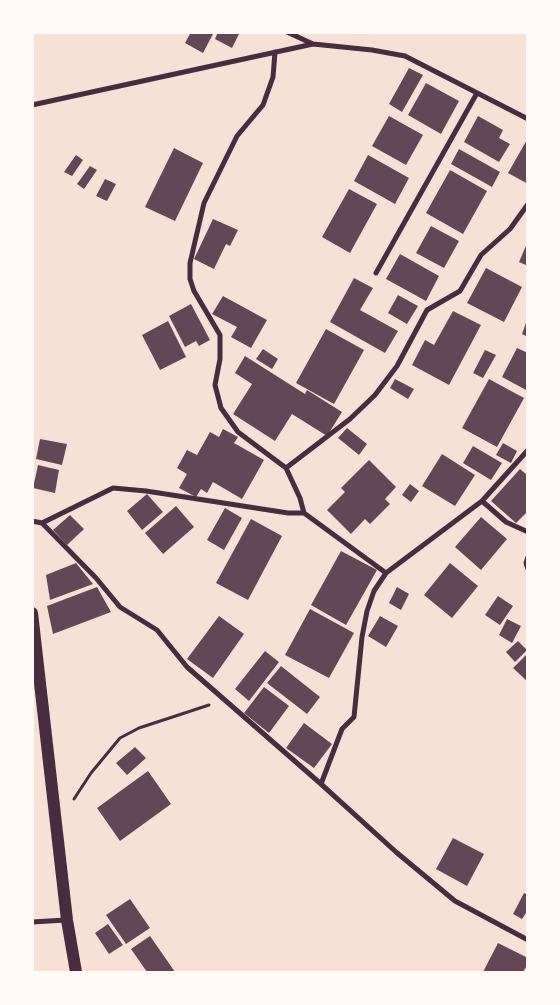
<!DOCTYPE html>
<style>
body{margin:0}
#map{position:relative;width:560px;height:1005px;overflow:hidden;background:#f7e1d7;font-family:"Fira Sans",sans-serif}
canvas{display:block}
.frame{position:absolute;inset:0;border:34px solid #fffaf5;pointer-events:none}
</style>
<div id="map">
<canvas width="560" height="1005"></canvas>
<div class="frame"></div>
</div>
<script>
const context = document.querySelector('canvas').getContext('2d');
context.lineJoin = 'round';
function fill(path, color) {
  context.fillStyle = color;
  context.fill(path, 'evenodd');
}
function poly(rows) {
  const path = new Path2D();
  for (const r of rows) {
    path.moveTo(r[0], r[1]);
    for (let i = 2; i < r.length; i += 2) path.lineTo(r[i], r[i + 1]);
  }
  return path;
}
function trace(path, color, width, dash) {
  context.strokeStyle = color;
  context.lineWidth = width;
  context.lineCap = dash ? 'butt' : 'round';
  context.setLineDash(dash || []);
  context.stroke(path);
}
const building = poly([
 [191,32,214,32,203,53,185,43],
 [218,32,240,32,232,48,215,39],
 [409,68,423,75,402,112,389,104],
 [426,83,459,101,441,134,408,115],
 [389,116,423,135,406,165,372,146],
 [478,116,503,130,499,138,510,144,499,162,464,142],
 [528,138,528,184,508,173],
 [174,148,203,163,175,221,145,207],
 [459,149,500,172,492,187,451,164],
 [76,155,83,160,72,176,64,172],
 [368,155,409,178,395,204,354,181],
 [90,166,97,170,84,189,77,184],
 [450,170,487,191,463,234,426,213],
 [105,179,116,184,107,201,96,196],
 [349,189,377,204,350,253,322,237],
 [213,219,238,230,230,246,226,244,214,269,194,259],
 [431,226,459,241,444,268,416,253],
 [528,241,528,266,519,262],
 [400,254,439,276,426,301,386,279],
 [486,268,522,287,504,322,467,303],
 [354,278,373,288,360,310,398,331,385,353,330,322],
 [398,295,418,306,407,324,388,313],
 [223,296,267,320,251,348,231,337,237,327,212,314],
 [191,304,210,340,199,346,196,341,185,347,169,316],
 [453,311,481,325,449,385,412,365,425,340,434,345],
 [527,320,528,320,528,337,522,334],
 [168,321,186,357,160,370,142,335],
 [326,329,364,350,334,404,296,383],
 [517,348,528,353,528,391,502,377],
 [263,349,278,359,272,369,256,359],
 [485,350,496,355,483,378,473,373],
 [245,356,305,394,307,390,342,412,327,436,292,414,275,441,233,414,252,384,235,373],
 [395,379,414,389,408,399,390,388],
 [489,379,524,398,497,447,462,428],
 [347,428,367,444,359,455,338,438],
 [223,429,238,437,234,443,264,460,242,499,213,482,207,493,201,489,196,497,179,488,187,474,177,468,187,450,197,455,210,432,219,437],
 [40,439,67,444,62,465,36,459],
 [503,443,517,451,511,463,496,455],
 [473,446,502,463,491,480,463,463],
 [442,454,475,475,455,506,422,486],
 [369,460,396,487,385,499,390,504,370,524,365,519,351,534,327,510,345,492,341,488],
 [38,465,59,470,55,493,33,488],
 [520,469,528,476,528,511,516,523,491,501],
 [410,484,419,491,411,502,402,495],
 [147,494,163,512,142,530,127,511],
 [176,506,194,527,163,554,145,533],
 [225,508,242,518,224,550,207,540],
 [70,515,84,529,67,545,53,530],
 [481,517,507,539,481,570,455,547],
 [251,519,282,536,248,600,216,583],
 [341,551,377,570,346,625,311,605],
 [76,563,93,584,50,600,46,575],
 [450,563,478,586,452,618,424,595],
 [97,587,111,612,53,634,47,606],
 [397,587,409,594,401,610,389,603],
 [498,596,513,606,500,625,485,615],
 [310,609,354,633,329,678,285,655],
 [219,616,244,634,213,678,187,659],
 [380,616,398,626,386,647,368,636],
 [507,619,521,626,512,643,499,635],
 [518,641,527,650,515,662,506,652],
 [265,651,279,662,249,701,235,689],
 [528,653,528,682,513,668],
 [281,666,320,697,307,714,267,683],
 [264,687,289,706,269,733,244,713],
 [304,723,332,744,314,768,286,748],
 [135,747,146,758,127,775,116,763],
 [148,771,171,804,120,841,97,808],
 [453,838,484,854,467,886,436,869],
 [524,893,528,895,528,910,522,919,513,914],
 [130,899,150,928,126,944,106,915],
 [108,924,123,945,109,954,95,933],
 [150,936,175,972,147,972,131,949],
 [498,943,528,958,528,964,523,972,483,972]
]);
const path = poly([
 [74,799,91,773,120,738,139,728,209,705]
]);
const minor = poly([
 [287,32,313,44],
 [275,52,273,77,263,105,237,136,204,203,190,263,190,279,194,291,220,335,220,359,215,385,221,408,238,432,286,468,300,498,304,513],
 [32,105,313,44,372,50,405,56,528,119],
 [376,273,477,93],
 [286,468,350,419,375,395,397,366,427,310,460,291,481,255,510,229,528,204],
 [482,501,506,522,528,532],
 [32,521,42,523,113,488,146,491,288,513,304,513,386,573,482,501,528,450],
 [42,523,96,578,120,607,157,630,187,667,321,784,396,852,455,901,528,940],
 [528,557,526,563,528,569],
 [321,784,342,729,354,717,362,637,367,611,374,591,386,573],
 [32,922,66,920]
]);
const primary = poly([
 [32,613,67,920,76,972]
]);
fill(building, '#644757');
trace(path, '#4a2c40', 3);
trace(minor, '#4a2c40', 5);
trace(primary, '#4a2c40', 12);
</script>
